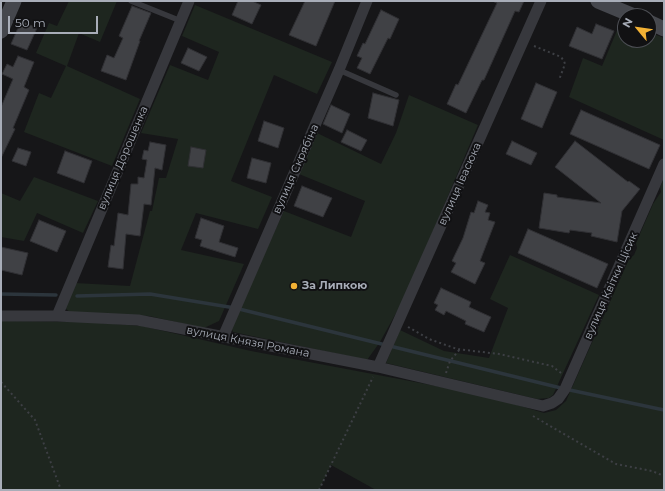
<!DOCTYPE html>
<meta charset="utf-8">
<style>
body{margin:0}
#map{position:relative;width:665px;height:491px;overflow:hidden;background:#161618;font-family:Montserrat,sans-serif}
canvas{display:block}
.frame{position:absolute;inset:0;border:2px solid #a8adb8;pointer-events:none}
.north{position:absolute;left:617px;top:8px;width:40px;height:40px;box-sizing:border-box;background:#111113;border:1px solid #4d4f55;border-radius:50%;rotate:299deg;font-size:11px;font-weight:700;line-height:16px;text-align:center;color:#a8adb8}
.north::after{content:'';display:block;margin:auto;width:14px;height:18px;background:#f2b134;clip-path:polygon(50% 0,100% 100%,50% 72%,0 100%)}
.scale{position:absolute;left:8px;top:16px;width:90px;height:18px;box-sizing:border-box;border:2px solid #a8adb8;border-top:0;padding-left:5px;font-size:12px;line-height:14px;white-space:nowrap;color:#a8adb8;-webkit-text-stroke:3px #111113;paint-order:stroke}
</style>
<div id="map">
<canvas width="665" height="491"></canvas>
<div class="frame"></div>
<div class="north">N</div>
<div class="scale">50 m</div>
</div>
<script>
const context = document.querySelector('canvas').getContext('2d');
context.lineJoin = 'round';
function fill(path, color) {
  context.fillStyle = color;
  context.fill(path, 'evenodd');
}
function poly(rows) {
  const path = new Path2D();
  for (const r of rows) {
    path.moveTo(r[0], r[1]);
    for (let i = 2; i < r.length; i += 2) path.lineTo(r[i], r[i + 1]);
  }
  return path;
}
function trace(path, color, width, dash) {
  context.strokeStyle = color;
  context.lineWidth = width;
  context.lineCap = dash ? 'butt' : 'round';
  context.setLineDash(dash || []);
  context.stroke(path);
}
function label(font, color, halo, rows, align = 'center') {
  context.font = font + ' Montserrat,sans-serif';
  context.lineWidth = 4;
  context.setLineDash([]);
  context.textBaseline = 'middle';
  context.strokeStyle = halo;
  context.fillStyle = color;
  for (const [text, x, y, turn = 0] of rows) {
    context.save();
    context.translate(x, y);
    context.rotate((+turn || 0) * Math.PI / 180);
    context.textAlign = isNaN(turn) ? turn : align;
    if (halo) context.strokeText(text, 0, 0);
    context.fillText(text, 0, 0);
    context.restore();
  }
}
const green = poly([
 [69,1,117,1,100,42,79,33,67,66,140,99,112,166,24,132,39,93,51,98,66,66,36,53,49,23,57,26],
 [195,5,332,62,317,94,274,75,231,181,272,197,258,229,196,213,181,250,244,264,219,321,204,328,149,316,70,312,66,309,66,305,75,283,130,286,150,211,152,211,159,178,166,178,178,139,141,133,170,65,208,80,219,52,182,36],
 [621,21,625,23,625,40,649,40,649,32,664,38,664,140,569,97,583,58,602,66],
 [409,95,478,125,406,295,380,342,367,360,233,332,231,327,284,211,351,237,365,201,299,174,315,132,381,164,396,133],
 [34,177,98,201,83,233,37,213,24,241,1,237,1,193,20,201],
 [664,178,664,490,376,490,331,465,319,490,1,490,1,321,87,322,142,326,251,351,484,395,544,413,556,410,566,401,629,259,634,255,637,248,636,243,653,204,661,192,660,187],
 [510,255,599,295,553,395,549,398,537,399,386,363,400,330,444,351,489,358,508,308,490,299]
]);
const stream = poly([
 [1,294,56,295],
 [77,296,150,294,235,308,565,389,664,410]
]);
const building = poly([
 [238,1,252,1,261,5,252,24,232,15,238,1],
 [305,1,335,1,316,46,289,35,305,1],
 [492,1,524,1,519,12,515,11,484,80,482,80,466,113,447,104,456,84,458,85,497,3,492,1],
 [132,6,151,13,139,41,140,41,126,80,101,71,107,55,114,58,123,38,119,36,132,6],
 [381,10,399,19,390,39,388,38,370,74,357,68,362,58,357,56,363,43,365,44,381,10],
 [21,21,37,28,27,50,11,44,21,21],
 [596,24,614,31,602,59,569,46,577,27,592,34,596,24],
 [188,48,207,57,199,71,181,63,188,48],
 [18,56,34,62,24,87,29,90,13,128,15,129,1,158,1,107,13,79,2,74,7,64,13,67,18,56],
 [536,83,557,92,542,128,521,119,536,83],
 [373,93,399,100,393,126,368,118,373,93],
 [331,105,350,114,342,133,323,124,331,105],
 [581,110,660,145,649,169,570,134,581,110],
 [264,121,284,128,278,148,258,141,264,121],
 [347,130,367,140,361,151,341,142,347,130],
 [512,141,537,153,531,165,506,154,512,141],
 [575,141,628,182,629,181,640,189,622,211,617,242,591,236,592,233,570,230,569,233,539,228,544,193,557,195,557,197,601,203,555,167,575,141],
 [150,142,166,145,162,170,155,168,151,205,144,204,140,236,126,234,123,269,108,267,111,245,114,246,118,213,128,215,131,184,138,184,138,177,144,178,147,160,142,159,144,150,148,151,150,142],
 [191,147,206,150,203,168,188,166,191,147],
 [18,148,31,152,26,166,12,161,18,148],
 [65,151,92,161,84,183,57,173,65,151],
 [252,158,271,163,266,183,247,178,252,158],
 [302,186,332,198,323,217,294,206,302,186],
 [478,201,488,205,485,212,490,213,488,220,495,222,480,261,485,263,475,284,451,272,456,263,452,261,463,238,471,212,474,213,478,201],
 [201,218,224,226,219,242,238,248,235,257,200,246,202,240,195,238,201,218],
 [39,220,66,231,57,252,30,241,39,220],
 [528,229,608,264,597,288,518,253,528,229],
 [1,247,28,253,22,275,1,270,1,247],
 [441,288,471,302,469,307,491,317,484,332,465,324,466,321,446,311,444,315,435,310,438,305,434,303,441,288]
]);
const path = poly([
 [534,46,561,57,564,61,565,64,559,80],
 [408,327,429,339,457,349,499,354,552,366,561,373],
 [446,373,450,361,460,349],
 [1,382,35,420,61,490],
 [533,416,616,464,652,471,664,476],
 [319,490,373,377]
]);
const lane = poly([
 [131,1,181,21],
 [339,70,396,95]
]);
const street = poly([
 [1,316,57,316,138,320,378,367,543,406,552,403,558,399,565,389,664,164],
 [57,316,189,1],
 [223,337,339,70,367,1],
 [378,367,541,1]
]);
const secondary = poly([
 [598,1,634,16],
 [649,22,664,29],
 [1,31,14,1]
]);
const markers = [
 [294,286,4,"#f2b134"]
];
const streetNames = [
 ["вулиця Дорошенка",123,158,-67],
 ["вулиця Скрябіна",296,169,-66],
 ["вулиця Івасюка",460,184,-66],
 ["вулиця Квітки Цісик",611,286,-66],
 ["вулиця Князя Романа",248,342,11]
];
const poiNames = [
 ["За Липкою",302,286]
];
fill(green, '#1e261f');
trace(stream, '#2c353c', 3.5);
fill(building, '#404145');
trace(building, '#303034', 1);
trace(path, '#3d3f44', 2, [2, 3]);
trace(lane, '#37383d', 5.5);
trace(street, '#37383d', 11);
trace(secondary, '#45474d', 15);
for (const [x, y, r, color] of markers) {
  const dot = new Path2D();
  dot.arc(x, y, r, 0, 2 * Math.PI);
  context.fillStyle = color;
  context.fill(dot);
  trace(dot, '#111113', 1.5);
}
label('11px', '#a8adb8', '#111113', streetNames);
label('bold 11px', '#a8adb8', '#111113', poiNames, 'left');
</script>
